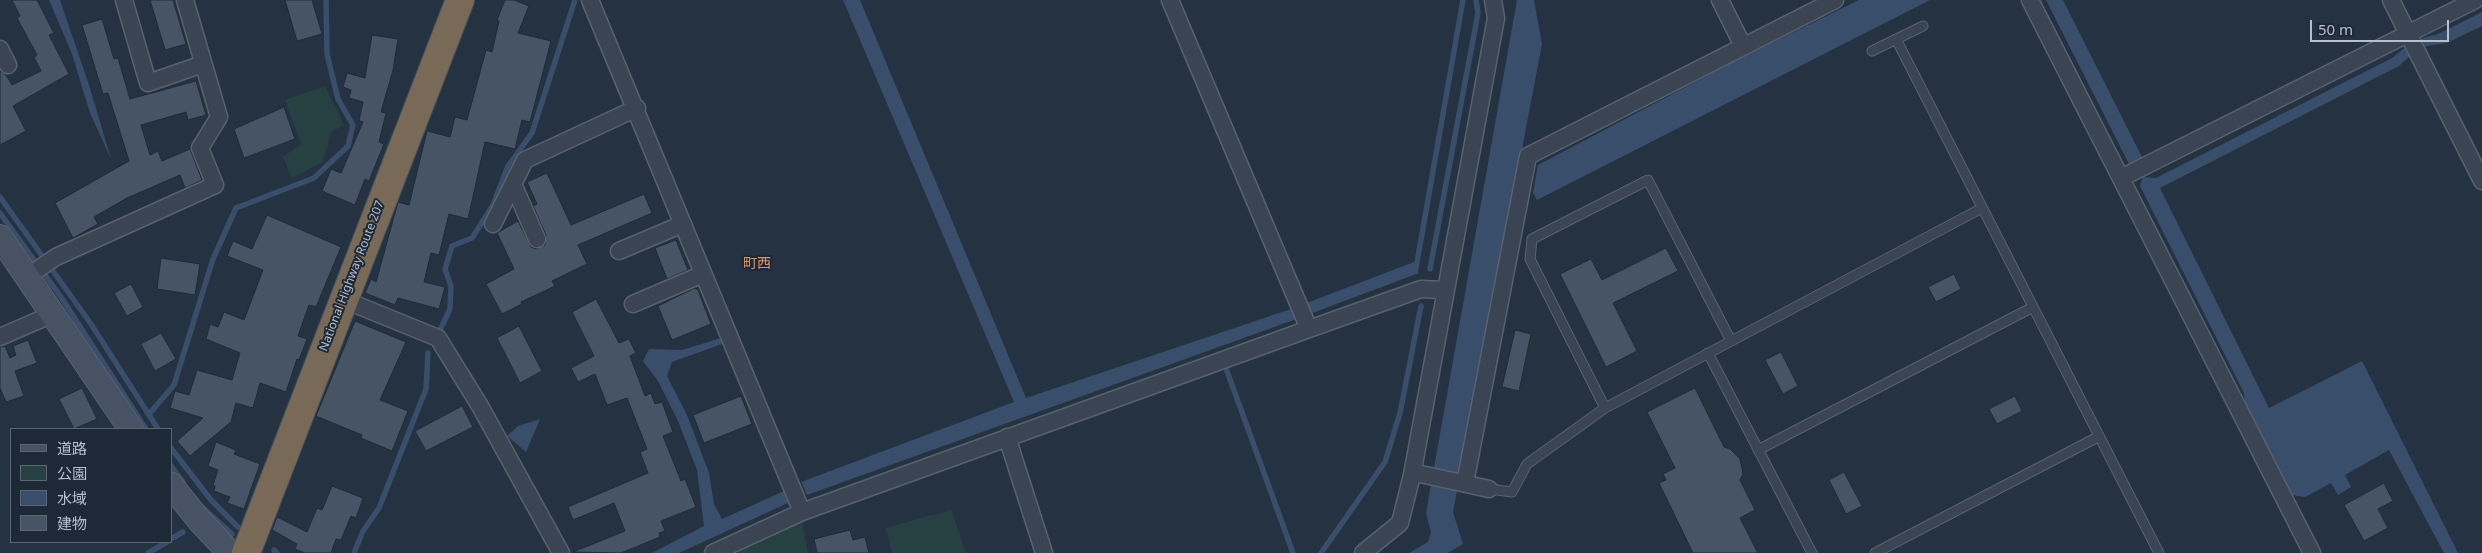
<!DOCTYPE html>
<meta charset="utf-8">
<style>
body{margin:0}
#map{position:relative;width:2482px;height:553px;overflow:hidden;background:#253242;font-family:"Noto Sans","Noto Sans JP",sans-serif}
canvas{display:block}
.legend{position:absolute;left:10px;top:428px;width:162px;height:115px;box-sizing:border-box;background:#1e2937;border:1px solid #5b6573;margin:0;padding:6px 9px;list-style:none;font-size:15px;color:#b7bfcc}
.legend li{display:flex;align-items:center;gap:10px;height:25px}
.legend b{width:25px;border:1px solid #5b6573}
.scale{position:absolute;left:2310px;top:20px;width:139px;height:22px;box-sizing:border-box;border:2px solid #b7bfcc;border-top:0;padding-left:6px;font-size:15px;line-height:18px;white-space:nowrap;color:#b7bfcc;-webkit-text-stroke:4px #1e2937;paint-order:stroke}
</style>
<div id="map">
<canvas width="2482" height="553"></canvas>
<ul class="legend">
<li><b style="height:6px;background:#475365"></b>道路</li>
<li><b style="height:14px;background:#274143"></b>公園</li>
<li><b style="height:14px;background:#384e6a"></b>水域</li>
<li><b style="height:14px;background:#465466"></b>建物</li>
</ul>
<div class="scale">50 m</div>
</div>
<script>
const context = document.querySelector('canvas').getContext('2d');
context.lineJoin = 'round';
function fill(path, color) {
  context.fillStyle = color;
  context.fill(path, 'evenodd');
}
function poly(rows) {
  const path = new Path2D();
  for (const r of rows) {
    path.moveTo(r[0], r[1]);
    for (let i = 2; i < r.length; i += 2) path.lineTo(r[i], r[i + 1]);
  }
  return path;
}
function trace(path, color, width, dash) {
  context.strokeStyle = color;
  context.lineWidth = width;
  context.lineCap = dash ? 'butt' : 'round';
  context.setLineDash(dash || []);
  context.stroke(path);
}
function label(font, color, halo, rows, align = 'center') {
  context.font = font + ' "Noto Sans","Noto Sans JP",sans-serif';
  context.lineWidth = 4;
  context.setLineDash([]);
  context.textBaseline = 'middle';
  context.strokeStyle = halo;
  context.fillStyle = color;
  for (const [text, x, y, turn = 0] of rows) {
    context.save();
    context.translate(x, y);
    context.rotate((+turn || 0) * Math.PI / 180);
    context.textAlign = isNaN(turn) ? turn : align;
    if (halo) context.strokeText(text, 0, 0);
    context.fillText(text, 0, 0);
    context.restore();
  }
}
const green = poly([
 [325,86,344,125,331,132,323,162,292,178,283,157,301,144,285,100],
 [951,510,966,553,892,553,886,528],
 [802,522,808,553,739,553,738,550]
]);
const water = poly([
 [49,0,60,0,89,85,111,159,90,113,72,54],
 [843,0,860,0,1026,398,1291,309,1414,262,1419,273,1291,321,807,495,801,482,1014,402],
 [1517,0,1534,0,1542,44,1453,512,1463,544,1448,553,1409,553,1428,542,1431,532,1426,513],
 [1859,0,1930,0,1537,200,1533,193,1538,165,1735,61],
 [2046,0,2063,0,2143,159,2129,164],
 [2482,12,2482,26,2447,43,2426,46,2411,55,2399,66,2160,188,2269,408,2362,361,2458,553,2444,553,2389,450,2345,475,2351,487,2338,495,2331,483,2305,497,2291,495,2245,409,2244,393,2140,186,2143,177,2156,178,2392,58,2407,46,2423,38,2438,34],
 [721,338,722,344,672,362,667,376,687,415,709,473,714,504,722,519,784,491,788,503,679,553,652,553,704,526,697,470,678,421,658,381,643,361,649,349,682,350],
 [540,419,526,452,507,436,518,426]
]);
const stream = poly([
 [0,197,91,324,158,429],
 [0,213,61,297,146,429],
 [1416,268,1463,0],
 [1430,269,1478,13,1476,0],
 [441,328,450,309,451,286,445,269,452,246,472,238,493,205,508,166,532,133,575,0],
 [1227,371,1293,553],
 [150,413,174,385,213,259,236,208,314,178,348,146,353,125,338,99,327,54,326,0],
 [171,448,211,500,238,527],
 [171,466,183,482],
 [202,507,232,534],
 [171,539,183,532],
 [274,550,277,553],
 [148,553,167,542],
 [354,553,363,531,379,508,426,389,428,353],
 [1321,553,1385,462,1400,413,1421,306]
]);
const building = poly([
 [12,0,37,0,54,33,49,35,69,74,13,106,26,131,0,145,0,71,6,75,12,85,41,71,34,57,37,55,17,18,20,16,12,0],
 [150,0,173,0,186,44,165,50,150,0],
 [285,0,312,0,322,34,297,41,285,0],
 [505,0,514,0,529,6,518,33,551,41,530,122,522,120,515,149,485,142,468,219,449,214,439,255,431,253,424,282,445,287,439,309,398,298,395,305,365,293,371,279,376,282,398,202,409,205,427,131,450,137,455,117,467,120,486,50,492,52,499,21,497,20,505,0],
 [102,19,114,59,118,58,130,99,196,81,206,115,188,120,186,112,141,125,150,155,158,151,162,161,190,149,202,180,185,188,180,175,127,198,94,217,98,224,73,238,55,203,129,161,108,93,103,94,82,25,102,19],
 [372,35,398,39,393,70,381,112,386,113,379,142,384,144,369,181,365,179,355,205,322,191,331,169,341,173,363,122,359,121,363,102,349,98,351,90,343,87,347,73,365,78,372,35],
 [284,107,295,139,244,158,234,129,284,107],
 [547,173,571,225,644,194,652,213,578,245,587,264,552,281,555,286,521,302,522,304,502,314,486,284,514,269,497,233,518,221,531,247,536,249,545,245,546,235,533,206,537,204,527,182,547,173],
 [267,215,341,247,316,307,309,305,298,336,307,339,299,360,297,359,286,392,260,383,253,408,236,403,231,422,190,456,177,441,203,418,170,408,175,391,189,395,197,370,232,380,240,353,206,339,210,324,218,327,224,312,244,320,263,270,227,256,233,241,252,249,267,215],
 [676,240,688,270,667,279,655,248,676,240],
 [1666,248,1678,271,1613,303,1637,351,1606,367,1560,274,1591,259,1602,280,1666,248],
 [161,258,200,264,195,295,157,289,161,258],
 [1954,274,1961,289,1936,302,1928,287,1954,274],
 [131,284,143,307,127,316,114,293,131,284],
 [695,288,698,290,711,324,672,340,658,306,695,288],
 [596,299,619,343,629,339,636,353,630,356,645,396,651,393,655,404,662,402,673,432,663,436,681,481,685,479,696,507,661,521,665,531,659,533,660,537,621,553,573,552,625,531,614,503,573,520,568,507,648,473,640,452,647,449,627,398,607,405,595,374,578,382,571,368,594,356,572,312,596,299],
 [355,321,406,342,380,400,408,411,392,451,361,438,362,435,316,416,355,321],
 [519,326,542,371,520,383,497,338,519,326],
 [1515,330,1531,334,1519,391,1502,387,1515,330],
 [161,333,176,359,155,371,141,344,161,333],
 [28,340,37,363,15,371,24,396,6,402,0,388,0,347,5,346,10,358,16,355,13,346,28,340],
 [1781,352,1798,386,1783,394,1765,360,1781,352],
 [82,388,97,419,74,429,59,399,82,388],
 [1695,388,1724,447,1730,449,1740,459,1743,474,1740,480,1755,510,1740,518,1758,553,1693,553,1659,483,1666,480,1663,474,1675,468,1647,412,1695,388],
 [741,396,752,424,704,443,693,415,741,396],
 [2015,396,2022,411,1997,424,1989,409,2015,396],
 [462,406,473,427,426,451,415,431,462,406],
 [216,442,236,450,234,454,260,464,244,509,227,503,230,497,214,491,215,486,213,485,218,470,208,466,216,442],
 [1844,472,1862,506,1846,514,1829,480,1844,472],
 [2384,483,2393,501,2378,509,2388,528,2364,541,2344,505,2384,483],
 [332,486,363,498,356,518,351,516,341,540,336,539,331,553,305,553,295,549,297,544,272,530,277,517,307,532,317,508,322,510,332,486],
 [850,530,853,540,865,537,869,553,817,553,814,539,850,530]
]);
const lane = poly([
 [1896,39,2159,553],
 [1872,51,1923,26],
 [1708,353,1812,553],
 [1605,408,1530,259,1532,239,1648,180,1731,341],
 [1758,450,2033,307],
 [1489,489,1512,492,1527,464,1605,408,1982,208],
 [1875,553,2094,439]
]);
const street = poly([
 [124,0,148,83,203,64],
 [590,0,802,512,1309,329],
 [1170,0,1309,329,1421,289,1444,290],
 [1720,0,1743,46],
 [2030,0,2312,553],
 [2391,0,2482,181],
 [0,49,8,65],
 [2121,178,2475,0],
 [513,184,537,239],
 [493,224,525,160,637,108],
 [619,251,683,224],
 [28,276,56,257,215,185,200,148,219,117,185,0],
 [342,299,438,338,480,406,561,553],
 [633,304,703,274],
 [0,337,53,314],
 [1007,437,1044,553],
 [1412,475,1421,474,1489,489],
 [1465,483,1528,156,1835,0],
 [713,553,802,512],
 [1363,553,1400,523,1412,475,1496,18,1493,0]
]);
const secondary = poly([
 [0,237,131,429],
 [171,485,199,520,230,553]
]);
const highway = poly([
 [246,553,460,0]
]);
const streetNames = [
 ["National Highway Route 207",352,276,-69]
];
const neighbourhoodNames = [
 ["町西",757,264]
];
fill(green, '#274143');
fill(water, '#384e6a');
trace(stream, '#384e6a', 5.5);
fill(building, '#465466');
trace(building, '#202b39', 1);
trace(lane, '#58626f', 11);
trace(street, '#58626f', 19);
trace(secondary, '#58626f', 26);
trace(highway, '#444f5c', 30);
trace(lane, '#3a4452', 9);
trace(street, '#3a4452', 16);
trace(secondary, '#475365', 24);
trace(highway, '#786a56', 28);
label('12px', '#b7bfcc', '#1e2937', streetNames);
label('14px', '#da9564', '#1e2937', neighbourhoodNames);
</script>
